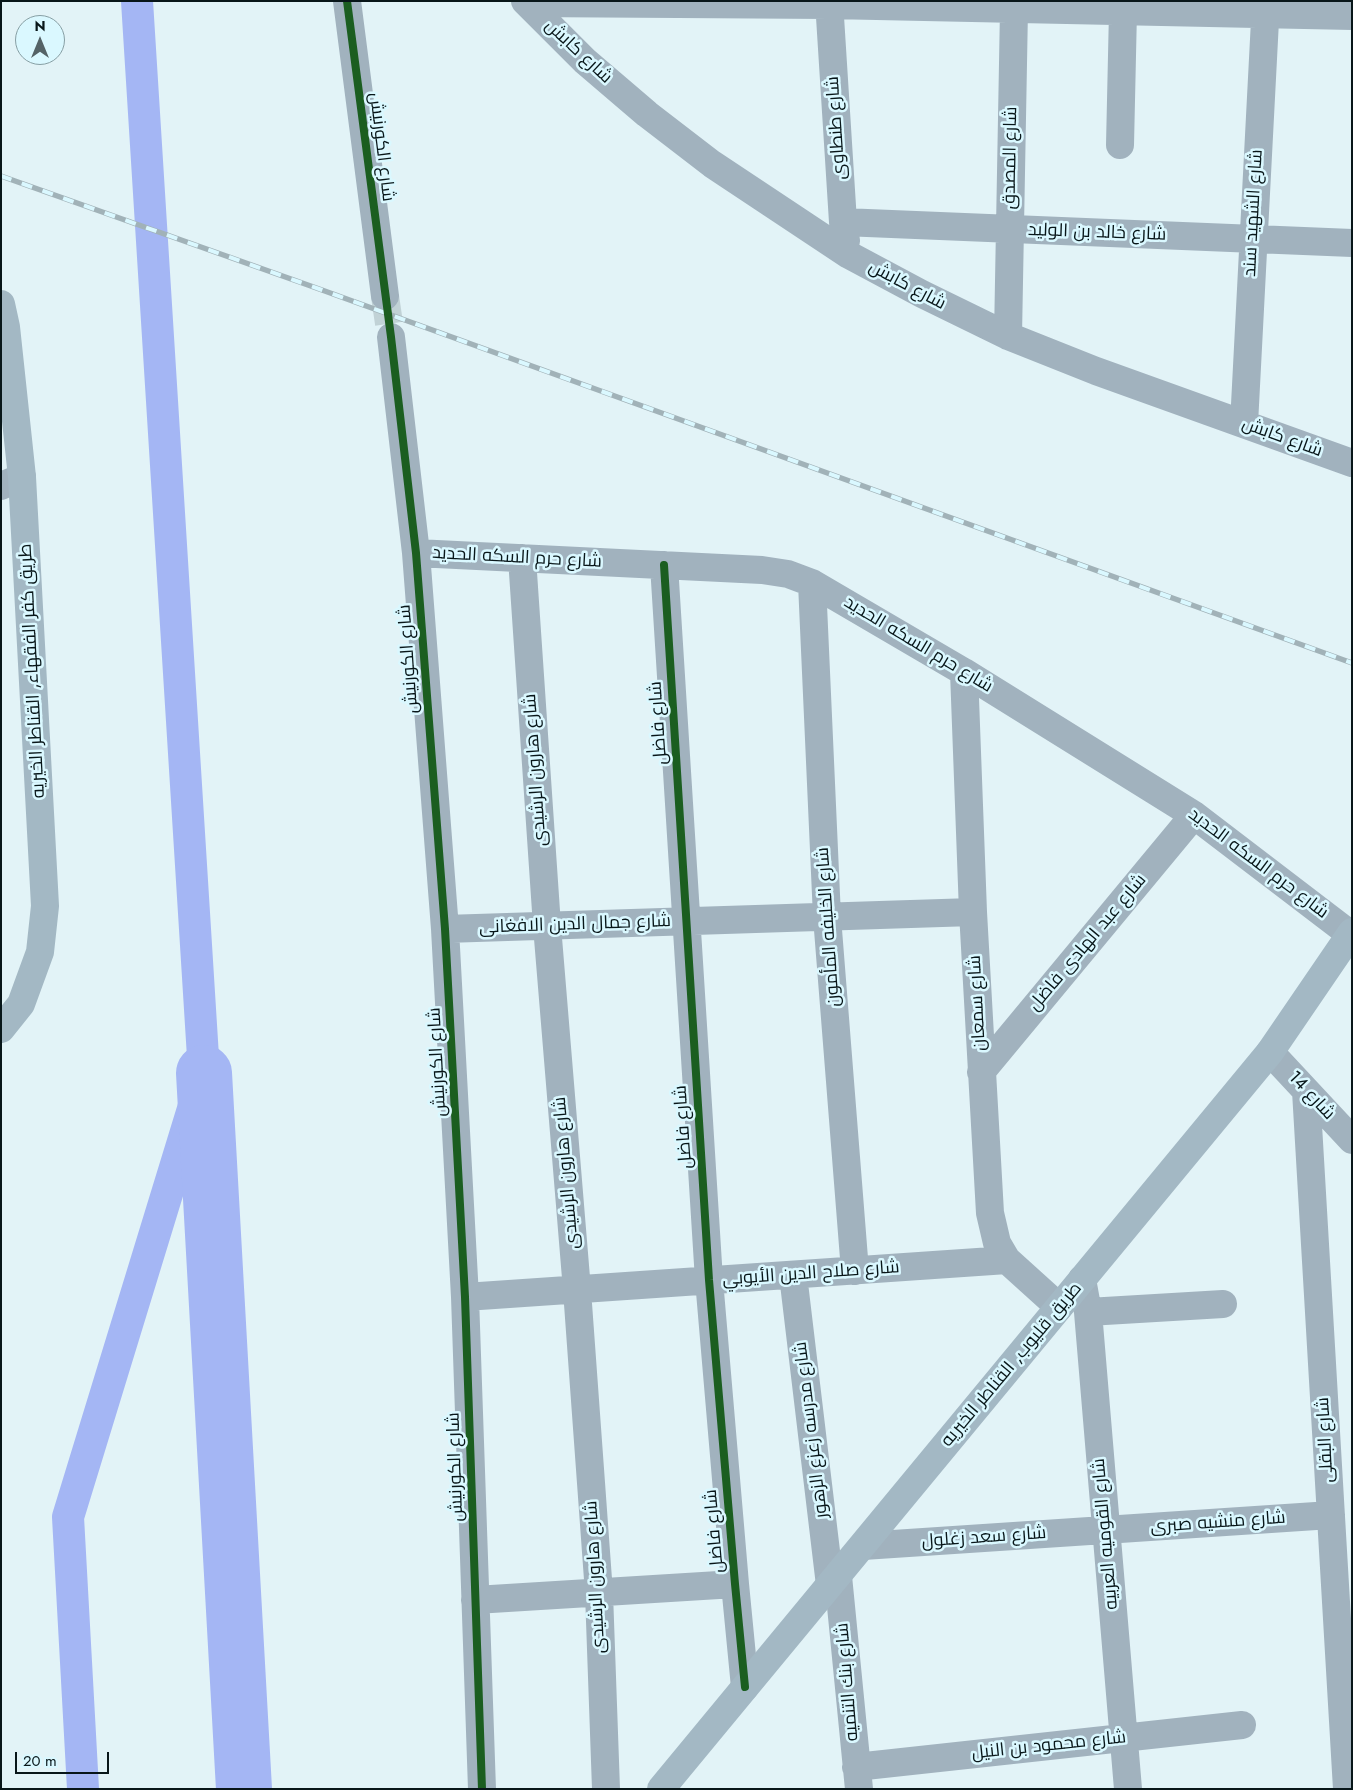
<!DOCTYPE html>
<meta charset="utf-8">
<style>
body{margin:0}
#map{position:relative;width:1353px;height:1790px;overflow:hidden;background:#e2f3f7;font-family:Jost,sans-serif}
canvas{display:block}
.frame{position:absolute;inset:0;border:2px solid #081619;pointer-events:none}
.north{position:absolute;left:15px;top:15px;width:50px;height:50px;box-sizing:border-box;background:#daf8ff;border:1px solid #869ea3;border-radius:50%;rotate:0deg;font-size:14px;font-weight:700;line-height:20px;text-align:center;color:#081619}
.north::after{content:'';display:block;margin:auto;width:18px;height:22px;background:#546367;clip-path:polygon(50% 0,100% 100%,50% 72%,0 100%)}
.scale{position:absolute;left:15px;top:1752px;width:94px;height:22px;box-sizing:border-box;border:2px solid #081619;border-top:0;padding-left:6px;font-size:15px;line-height:18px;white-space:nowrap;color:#081619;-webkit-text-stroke:4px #daf8ff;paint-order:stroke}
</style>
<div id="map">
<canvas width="1353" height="1790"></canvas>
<div class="frame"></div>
<div class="north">N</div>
<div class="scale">20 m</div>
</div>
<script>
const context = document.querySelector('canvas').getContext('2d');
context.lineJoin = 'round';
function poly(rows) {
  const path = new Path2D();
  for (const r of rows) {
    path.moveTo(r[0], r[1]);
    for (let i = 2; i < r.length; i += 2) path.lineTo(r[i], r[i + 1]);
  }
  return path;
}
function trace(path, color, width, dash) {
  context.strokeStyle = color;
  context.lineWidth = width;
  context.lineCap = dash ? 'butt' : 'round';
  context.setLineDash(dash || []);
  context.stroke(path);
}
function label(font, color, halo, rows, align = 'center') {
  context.font = font + ' Jost,Cairo,sans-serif';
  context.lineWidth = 5;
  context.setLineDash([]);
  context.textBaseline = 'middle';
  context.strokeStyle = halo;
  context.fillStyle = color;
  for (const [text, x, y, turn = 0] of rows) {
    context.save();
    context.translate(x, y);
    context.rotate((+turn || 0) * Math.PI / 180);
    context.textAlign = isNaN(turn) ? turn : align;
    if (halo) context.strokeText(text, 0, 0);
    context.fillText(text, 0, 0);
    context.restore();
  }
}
const canal = poly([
 [83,1789,68,1517,204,1073,137,1]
]);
const river = poly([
 [204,1073,244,1789]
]);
const streetTunnel = poly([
 [385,296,391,337]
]);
const street = poly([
 [347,1,385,296],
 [525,1,585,61,647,114,712,164,849,255,922,294,1008,336,1096,371,1352,463],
 [829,1,843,222,846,241],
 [527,3,829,5,1352,16],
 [1120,145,1123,11],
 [843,222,1352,243],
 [1008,336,1014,9],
 [391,337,416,553,445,929,465,1297,482,1789],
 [1244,424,1266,1],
 [1,486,22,477],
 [416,553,762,570,788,574,812,583,964,672,1194,815,1350,934],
 [522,558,547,926,577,1290,599,1593,606,1789],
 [664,565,709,1280,735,1584,745,1687],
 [812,583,827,917,855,1271],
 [964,672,973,912,990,1213,997,1243,1007,1260,1059,1307],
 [445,929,973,912],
 [1270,1052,1352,1140],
 [981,1072,1194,815],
 [1306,1091,1347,1789],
 [793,1275,830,1585],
 [1082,1279,1088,1312,1128,1789],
 [465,1297,1007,1260],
 [1088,1312,1223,1304],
 [863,1546,1331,1515],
 [838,1576,859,1789],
 [475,1600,735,1584],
 [856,1767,1242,1725]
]);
const secondary = poly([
 [1,304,6,327,22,477,45,906,40,952,21,1004,1,1029],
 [661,1789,1270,1052,1352,932]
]);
const rail = poly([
 [1,176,322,290,1352,663]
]);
const cycleway = poly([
 [347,1,391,337,416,553,445,929,465,1297,482,1789],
 [664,565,709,1280,735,1584,745,1687]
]);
const streetNames = [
 ["شارع كابش",578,52,43],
 ["شارع طنطاوى",837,128,-94],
 ["شارع الكورنيش",381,147,83],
 ["شارع المصدق",1011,158,-89],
 ["شارع الشهيد سند",1254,213,-87],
 ["شارع خالد بن الوليد",1097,233,2],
 ["شارع كابش",907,286,28],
 ["شارع كابش",1282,438,20],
 ["شارع حرم السكه الحديد",517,558,3],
 ["شارع حرم السكه الحديد",918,645,31],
 ["شارع الكورنيش",409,659,-94],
 ["طريق كفر الفقهاء, القناطر الخيريه",33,671,-93],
 ["شارع فاضل",659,723,-94],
 ["شارع هارون الرشيدى",536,770,-94],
 ["شارع حرم السكه الحديد",1258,864,37],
 ["شارع جمال الدين الافغانى",575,925,-2],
 ["شارع الخليفه المأمون",829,927,-94],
 ["شارع عبد الهادى فاضل",1088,943,-50],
 ["شارع سمعان",978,1003,-93],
 ["شارع الكورنيش",438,1062,-93],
 ["شارع 14",1311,1096,47],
 ["شارع فاضل",684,1127,-94],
 ["شارع هارون الرشيدى",567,1173,-95],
 ["شارع صلاح الدين الأيوبي",811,1274,-4],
 ["طريق قليوب, القناطر الخيريه",1012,1365,-50],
 ["شارع مدرسه زعزع الزهور",812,1430,-97],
 ["شارع البقلى",1326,1440,-93],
 ["شارع الكورنيش",456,1467,-92],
 ["شارع منشيه صبرى",1218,1523,-4],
 ["شارع فاضل",715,1531,-95],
 ["شارع القوميه العربيه",1106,1534,-95],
 ["شارع سعد زغلول",984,1538,-4],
 ["شارع هارون الرشيدى",596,1577,-93],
 ["شارع بنك التنميه",848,1682,-95],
 ["شارع محمود بن النيل",1049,1746,-6]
];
trace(canal, '#a4b6f4', 32);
trace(river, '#a4b6f4', 56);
trace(streetTunnel, '#c1d2d6', 28, [28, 14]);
trace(street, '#a1b2be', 28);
trace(secondary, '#a3b8c4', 28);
trace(rail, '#a1b2b8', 5.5);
trace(rail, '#daf8ff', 4, [11]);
trace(cycleway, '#1b5e20', 8);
label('18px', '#081619', '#daf8ff', streetNames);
</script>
